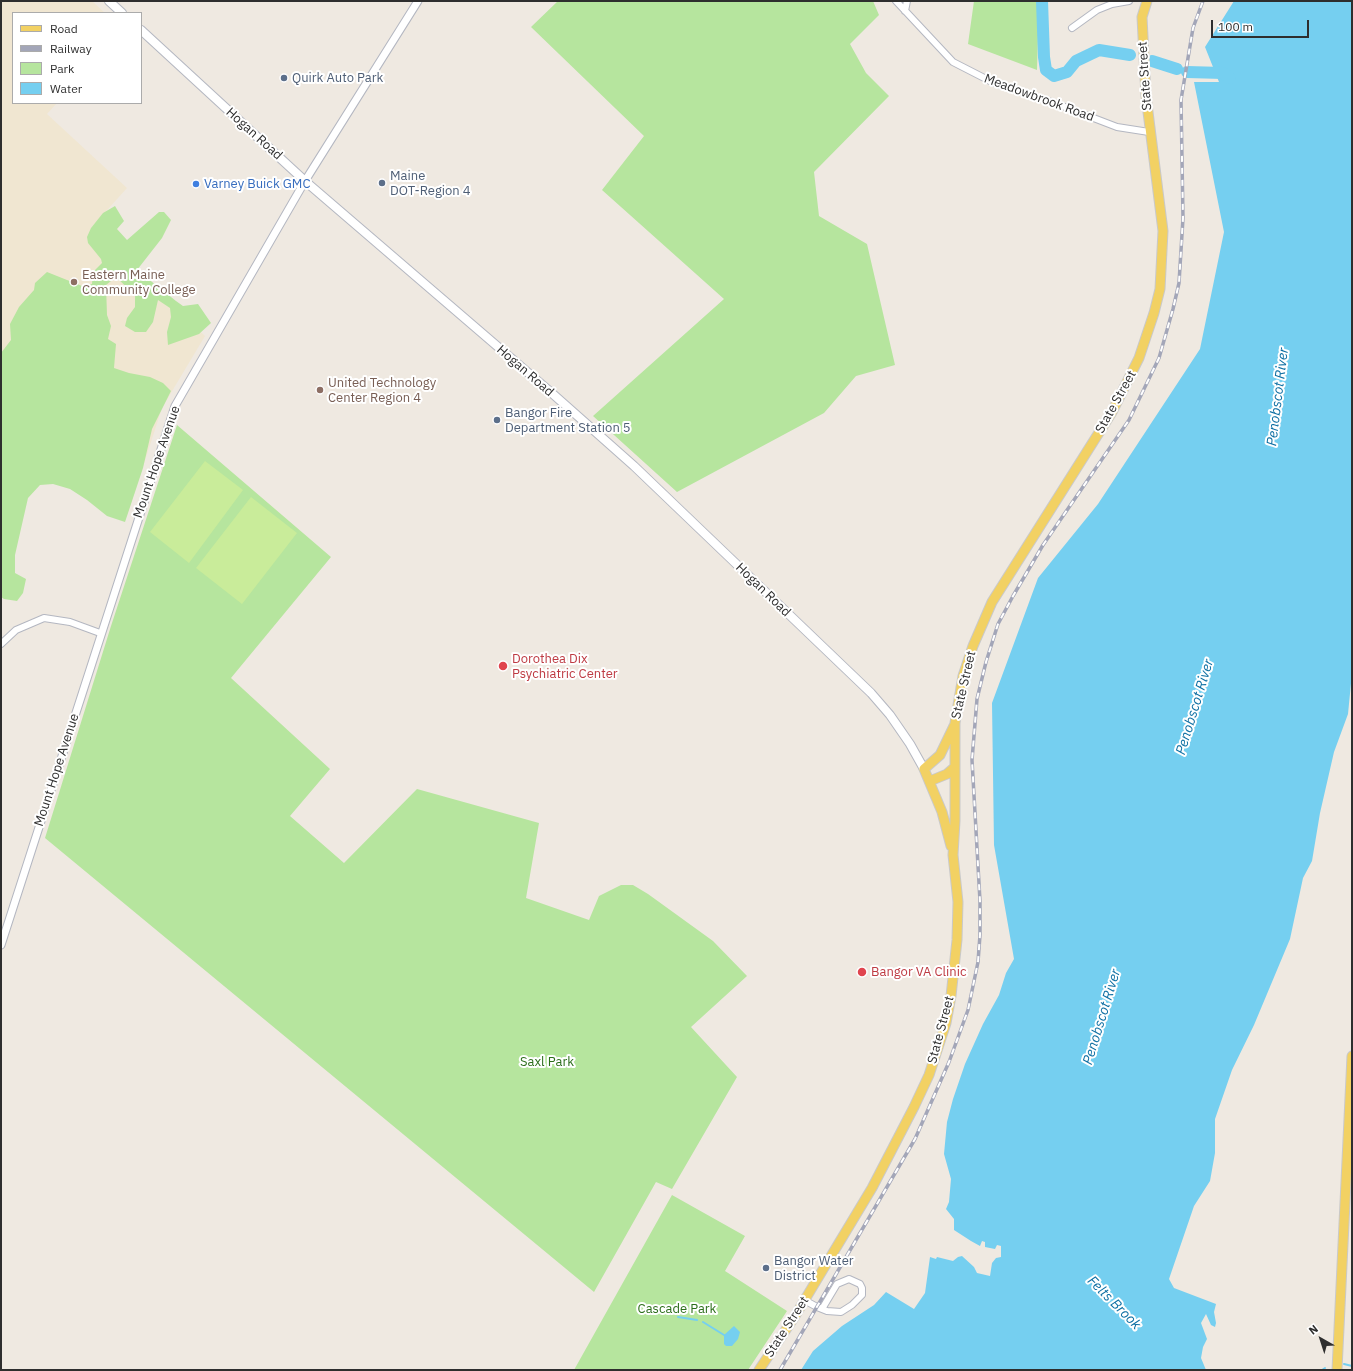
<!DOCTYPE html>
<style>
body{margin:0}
#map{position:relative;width:1353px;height:1371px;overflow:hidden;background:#efe9e1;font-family:"IBM Plex Sans",sans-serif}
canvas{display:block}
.frame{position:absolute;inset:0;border:2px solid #2e2e2e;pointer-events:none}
.legend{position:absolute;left:12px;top:12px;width:130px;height:92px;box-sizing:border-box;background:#fff;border:1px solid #ababab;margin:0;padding:5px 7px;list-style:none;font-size:12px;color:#2e2e2e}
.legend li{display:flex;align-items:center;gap:8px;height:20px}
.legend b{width:20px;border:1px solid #ababab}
.north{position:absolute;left:1301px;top:1319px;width:40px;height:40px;-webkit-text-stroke:3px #fff;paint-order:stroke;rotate:321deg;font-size:11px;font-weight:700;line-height:16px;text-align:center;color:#2e2e2e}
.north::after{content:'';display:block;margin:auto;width:14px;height:18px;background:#2e2e2e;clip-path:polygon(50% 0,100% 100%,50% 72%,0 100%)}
.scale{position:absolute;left:1211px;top:20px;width:98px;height:18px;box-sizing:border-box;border:2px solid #2e2e2e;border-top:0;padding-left:5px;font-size:12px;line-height:14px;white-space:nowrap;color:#2e2e2e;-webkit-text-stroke:3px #fff;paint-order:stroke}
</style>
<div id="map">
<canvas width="1353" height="1371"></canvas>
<div class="frame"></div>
<ul class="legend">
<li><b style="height:5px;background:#f2d163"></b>Road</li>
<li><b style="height:5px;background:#a3a6b8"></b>Railway</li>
<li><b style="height:11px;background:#b6e59e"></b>Park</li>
<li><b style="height:11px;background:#75cff0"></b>Water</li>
</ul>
<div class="north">N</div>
<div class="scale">100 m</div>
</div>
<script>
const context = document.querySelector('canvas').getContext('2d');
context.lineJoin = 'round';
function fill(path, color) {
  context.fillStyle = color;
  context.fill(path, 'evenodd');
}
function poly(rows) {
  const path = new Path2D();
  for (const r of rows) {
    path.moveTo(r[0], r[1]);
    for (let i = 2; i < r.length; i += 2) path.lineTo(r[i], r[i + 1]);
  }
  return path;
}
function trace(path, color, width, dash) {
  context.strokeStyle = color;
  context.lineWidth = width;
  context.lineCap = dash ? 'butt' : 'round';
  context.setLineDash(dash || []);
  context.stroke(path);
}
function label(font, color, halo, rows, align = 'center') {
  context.font = font + ' "IBM Plex Sans",sans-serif';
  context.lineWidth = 4;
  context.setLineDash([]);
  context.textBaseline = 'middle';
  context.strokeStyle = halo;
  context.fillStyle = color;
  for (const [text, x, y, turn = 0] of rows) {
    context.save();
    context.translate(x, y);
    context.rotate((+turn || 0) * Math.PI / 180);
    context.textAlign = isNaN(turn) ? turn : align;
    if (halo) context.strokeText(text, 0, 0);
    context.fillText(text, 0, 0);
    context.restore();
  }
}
const education = poly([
 [1,1,92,1,105,13,13,13,13,103,57,103,47,114,127,188,91,228,205,336,162,408,127,516,1,409]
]);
const green = poly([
 [558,1,873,1,879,15,850,44,866,73,889,96,814,172,819,216,867,244,895,365,856,376,824,413,677,492,593,416,724,299,602,190,644,136,531,27],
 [974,1,1039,1,1037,70,968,44],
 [115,206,124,221,117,229,127,240,159,212,164,212,171,220,162,238,137,270,176,301,183,306,198,304,211,323,199,334,168,345,167,332,171,317,170,308,158,300,153,322,146,332,135,332,125,326,127,318,135,307,135,295,116,277,106,285,107,315,111,326,108,339,116,344,114,368,129,373,150,377,163,383,171,391,152,429,143,468,125,522,107,516,87,500,70,489,53,484,40,485,28,498,15,555,15,573,26,579,23,593,17,601,4,599,1,597,1,353,11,340,10,324,19,307,34,290,35,283,47,272,82,286,92,284,93,272,102,263,101,259,88,243,87,237,91,228,103,213],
 [177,425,331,557,231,678,330,769,290,816,344,863,417,789,539,823,526,898,589,920,599,896,621,885,633,885,648,894,713,941,747,976,691,1027,737,1077,672,1189,656,1182,594,1292,45,838,111,626],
 [672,1195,745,1236,725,1271,787,1311,748,1370,574,1370]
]);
const pitch = poly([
 [205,461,243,490,189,563,150,532],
 [251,497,297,533,242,604,196,568]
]);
const water = poly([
 [1234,1,1352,1,1352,673,1348,714,1334,752,1320,813,1312,861,1303,878,1290,939,1254,1025,1232,1070,1215,1119,1215,1153,1210,1181,1194,1206,1169,1279,1174,1288,1216,1304,1214,1312,1216,1323,1215,1327,1211,1325,1206,1314,1201,1323,1207,1339,1203,1347,1201,1358,1206,1370,801,1370,813,1351,842,1326,874,1305,886,1292,914,1309,925,1293,930,1257,936,1259,937,1257,953,1261,958,1257,962,1256,974,1267,977,1273,990,1276,992,1263,996,1258,1001,1257,1001,1246,997,1245,995,1249,985,1247,985,1242,982,1241,980,1246,971,1241,954,1230,954,1219,946,1209,949,1202,951,1179,944,1154,947,1122,953,1099,965,1064,983,1024,999,995,1006,973,1014,959,994,845,992,703,1038,578,1098,504,1200,349,1224,232,1194,82,1219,82,1205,47],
 [734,1326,740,1332,738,1339,732,1346,726,1346,724,1344,724,1335]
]);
const stream = poly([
 [678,1317,697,1320],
 [703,1322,724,1335],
 [1344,1364,1352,1366],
 [1322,1370,1325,1368]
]);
const river = poly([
 [1042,1,1044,57,1046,70,1054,76,1067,72,1076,61,1099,50,1130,55],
 [1152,61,1177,69],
 [1187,72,1223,73,1230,78]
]);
const minor = poly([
 [896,1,953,62,994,83,1057,104,1117,127,1149,132],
 [905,11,907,1],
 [1072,28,1097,10,1112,4,1129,1],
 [1,644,16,630,44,618,70,622,100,633],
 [804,1300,817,1307,827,1311,841,1312,852,1305,862,1295,862,1288,860,1284,849,1279,837,1284,822,1309]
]);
const tertiary = poly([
 [1,945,175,406,305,181,418,1]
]);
const secondary = poly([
 [109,1,122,13],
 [141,30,305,181,554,395,634,466,871,693,890,715,910,744,924,769]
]);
const primary = poly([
 [930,781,947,774,955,767],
 [951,846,942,812,924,769,940,755,954,726],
 [759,1370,795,1316,872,1188,914,1107,929,1075,946,1023,951,996,957,940,958,902,953,855,955,821,955,723,963,676,973,646,992,602,1112,412,1139,358,1154,313,1160,289,1163,231,1146,96,1142,17,1147,1],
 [1337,1370,1352,1056]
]);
const rail = poly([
 [780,1370,915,1139,949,1062,968,1010,978,962,980,935,980,901,972,760,977,699,986,662,998,624,1013,596,1043,545,1129,420,1159,358,1173,309,1179,283,1183,218,1181,100,1193,28,1203,1]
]);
const markers = [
 [284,78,4,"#5c6f8a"],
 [382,183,4,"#5c6f8a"],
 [196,184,4,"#3f7fe0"],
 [74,282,4,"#8d6e63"],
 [320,390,4,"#8d6e63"],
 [497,420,4,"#5c6f8a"],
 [503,666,5,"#e0444e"],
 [862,972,5,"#e0444e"],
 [766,1268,4,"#5c6f8a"]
];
const streetNames = [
 ["State Street",1145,76,-94],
 ["Meadowbrook Road",1039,98,20],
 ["Hogan Road",254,134,42],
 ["Hogan Road",525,371,41],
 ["State Street",1116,402,-61],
 ["Mount Hope Avenue",157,462,-71],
 ["Hogan Road",763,590,44],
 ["State Street",964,685,-77],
 ["Mount Hope Avenue",57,770,-72],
 ["State Street",941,1030,-75],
 ["State Street",787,1327,-57]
];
const serviceNames = [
 ["Quirk Auto Park",292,78],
 ["Maine",390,176],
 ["DOT-Region 4",390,191],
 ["Bangor Fire",505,413],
 ["Department Station 5",505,428],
 ["Bangor Water",774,1261],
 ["District",774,1276]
];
const shopNames = [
 ["Varney Buick GMC",204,184]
];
const educationNames = [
 ["Eastern Maine",82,275],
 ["Community College",82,290],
 ["United Technology",328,383],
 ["Center Region 4",328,398]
];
const healthNames = [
 ["Dorothea Dix",512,659],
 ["Psychiatric Center",512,674],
 ["Bangor VA Clinic",871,972]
];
const parkNames = [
 ["Saxl Park",547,1062],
 ["Cascade Park",677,1309]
];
const waterNames = [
 ["Penobscot River",1278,397,-83],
 ["Penobscot River",1195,707,-73],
 ["Penobscot River",1102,1017,-73],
 ["Felts Brook",1114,1303,45]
];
fill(education, '#f0e6d1');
fill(green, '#b6e59e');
fill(pitch, '#c9ec9a');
fill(water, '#75cff0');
trace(stream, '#75cff0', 2);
trace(river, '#75cff0', 12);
trace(minor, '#b4b7c1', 8);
trace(tertiary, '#b4b7c1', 9);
trace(secondary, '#b4b7c1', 10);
trace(primary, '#c9c9c9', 11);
trace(minor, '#fff', 6);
trace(tertiary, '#fff', 7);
trace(secondary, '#fff', 8);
trace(primary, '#f2d163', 9);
trace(rail, '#a3a6b8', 3.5);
trace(rail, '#fff', 2, [6]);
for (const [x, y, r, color] of markers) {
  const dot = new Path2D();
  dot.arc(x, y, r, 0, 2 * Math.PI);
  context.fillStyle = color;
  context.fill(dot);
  trace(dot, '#fff', 1.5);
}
label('13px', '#2e2e2e', '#fff', streetNames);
label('13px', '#4e5e75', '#fff', serviceNames, 'left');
label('13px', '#366cbe', '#fff', shopNames, 'left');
label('13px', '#785e54', '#fff', educationNames, 'left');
label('13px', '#be3a42', '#fff', healthNames, 'left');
label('13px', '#2c6e1b', '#fff', parkNames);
label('italic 14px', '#0d6fa3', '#fff', waterNames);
</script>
